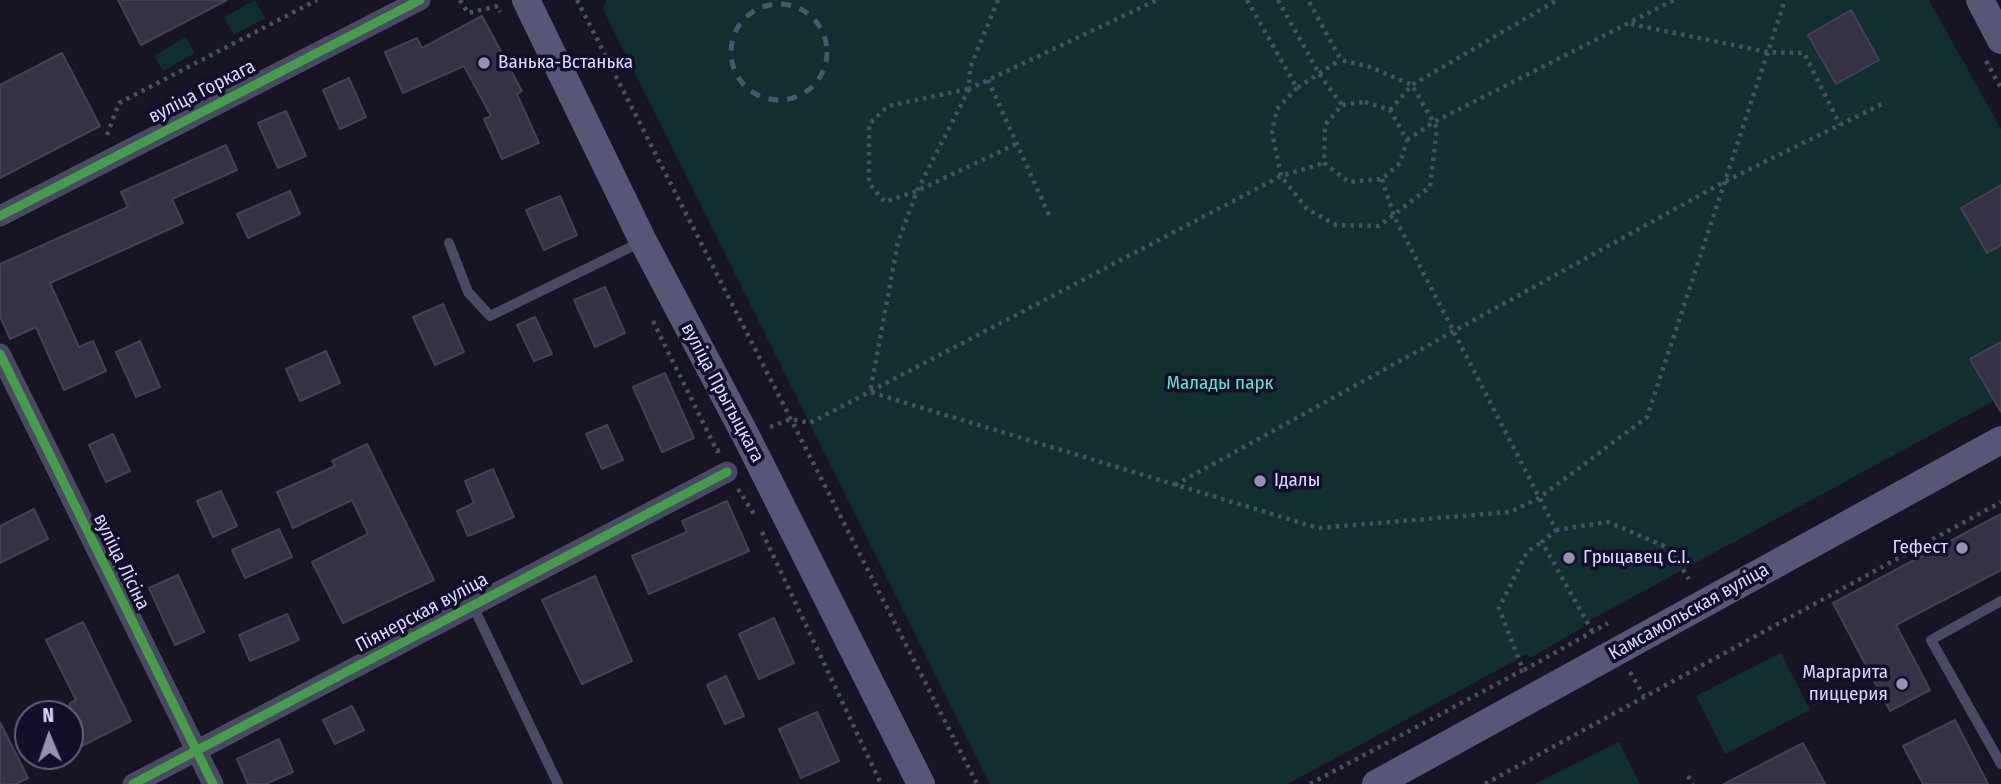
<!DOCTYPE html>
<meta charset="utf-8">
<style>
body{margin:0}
#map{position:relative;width:2001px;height:784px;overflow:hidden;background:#171423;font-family:"Fira Sans Condensed",sans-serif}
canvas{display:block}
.north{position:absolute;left:14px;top:700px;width:70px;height:70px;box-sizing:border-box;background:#130e29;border:2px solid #635e7f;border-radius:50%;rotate:358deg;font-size:19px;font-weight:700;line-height:28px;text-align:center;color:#dad6ff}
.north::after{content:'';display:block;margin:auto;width:24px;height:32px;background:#9692b2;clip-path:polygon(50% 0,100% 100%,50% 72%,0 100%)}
</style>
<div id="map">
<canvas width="2001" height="784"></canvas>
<div class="north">N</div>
</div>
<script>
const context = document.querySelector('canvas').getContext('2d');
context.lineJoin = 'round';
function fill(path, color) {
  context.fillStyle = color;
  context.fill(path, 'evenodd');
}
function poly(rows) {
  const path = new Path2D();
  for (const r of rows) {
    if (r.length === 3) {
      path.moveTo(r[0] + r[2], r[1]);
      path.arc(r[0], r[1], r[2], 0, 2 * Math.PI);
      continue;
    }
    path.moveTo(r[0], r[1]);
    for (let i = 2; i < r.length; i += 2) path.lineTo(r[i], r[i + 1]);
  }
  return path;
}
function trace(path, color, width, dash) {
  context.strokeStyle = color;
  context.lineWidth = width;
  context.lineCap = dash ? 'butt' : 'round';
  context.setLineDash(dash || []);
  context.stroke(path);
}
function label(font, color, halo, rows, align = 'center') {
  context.font = font + ' "Fira Sans Condensed",sans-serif';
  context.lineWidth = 7;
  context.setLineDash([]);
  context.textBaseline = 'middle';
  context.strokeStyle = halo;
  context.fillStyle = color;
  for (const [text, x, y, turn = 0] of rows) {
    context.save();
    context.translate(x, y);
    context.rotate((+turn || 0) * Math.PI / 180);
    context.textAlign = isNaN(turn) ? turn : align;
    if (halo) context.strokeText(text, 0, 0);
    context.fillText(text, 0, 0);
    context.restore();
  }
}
const green = poly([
 [255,0,265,18,234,35,224,17],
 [606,0,1929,0,2001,129,2001,397,1583,624,1584,627,1530,658,1527,654,1288,784,990,784,603,9],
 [186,37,195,53,163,71,154,56],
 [1781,653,1810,710,1725,754,1696,696],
 [1619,742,1640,784,1535,784]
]);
const building = poly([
 [118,0,227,0,141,45,118,0],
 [1851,10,1879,60,1836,84,1808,35,1851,10],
 [482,16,522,91,517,94,539,143,502,159,484,119,491,116,464,66,403,93,385,52,417,38,422,48,482,16],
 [62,53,100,126,0,178,0,85,62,53],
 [349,78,366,117,340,129,323,90,349,78],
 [286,111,306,156,278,168,258,123,286,111],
 [226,145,237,170,172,199,183,223,50,283,79,347,93,341,106,371,64,390,36,327,10,339,0,316,0,264,128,207,121,192,226,145],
 [2001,185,2001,245,1987,253,1961,208,2001,185],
 [290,191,300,214,248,238,237,214,290,191],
 [560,196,577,235,544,250,526,210,560,196],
 [605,287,625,333,595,347,574,300,605,287],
 [443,304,464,352,435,365,413,317,443,304],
 [535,317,552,354,534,361,517,325,535,317],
 [140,341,160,387,136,397,116,352,140,341],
 [2001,342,2001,412,1970,359,2001,342],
 [326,351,340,383,300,401,286,369,326,351],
 [665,373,694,438,662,452,633,387,665,373],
 [607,425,623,460,602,469,586,434,607,425],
 [113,434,130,471,106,482,89,445,113,434],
 [367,444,434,580,343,623,312,562,368,534,352,500,293,528,277,492,335,466,332,461,367,444],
 [493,469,514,517,468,536,457,511,474,503,465,481,493,469],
 [221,491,237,526,213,537,197,501,221,491],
 [727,501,749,551,649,594,632,556,687,532,682,521,727,501],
 [34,509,48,539,0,563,0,526,34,509],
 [2001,514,2001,570,1896,625,1930,690,1890,711,1833,603,2001,514],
 [279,529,292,557,245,578,232,550,279,529],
 [178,575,204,632,175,645,149,588,178,575],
 [595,576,632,661,582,684,542,600,595,576],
 [287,614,299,640,250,661,239,635,287,614],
 [774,618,794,663,759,679,739,634,774,618],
 [83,622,131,721,70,752,70,703,76,700,46,640,83,622],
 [726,676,744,716,725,724,707,685,726,676],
 [352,706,364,730,335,744,323,720,352,706],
 [817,712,839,761,801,778,779,729,817,712],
 [1955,720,1988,784,1923,784,1903,746,1955,720],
 [0,722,28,778,16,784,0,784,0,722],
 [279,739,293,772,266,784,248,784,237,759,279,739],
 [1803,743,1825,784,1724,784,1803,743]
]);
const path = poly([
 [460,0,468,13,498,6,500,12],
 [577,0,977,784],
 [998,0,970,68,969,89,1157,0],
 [1247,0,1297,88,1340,60],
 [1278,0,1320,75,1342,105],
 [1631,24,1767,52,1804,53,1840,125],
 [1986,61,2001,88],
 [988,80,1049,215],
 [1297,88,1277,109,1272,132,1281,176,1307,209,1336,225,1379,226,1430,187,1437,128,1412,85,1370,67,1341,60,1308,0],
 [968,89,888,106,869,124,869,183,885,202,917,191,1016,144],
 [969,89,917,191,898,242,870,392,1318,528,1510,512,1539,498,1647,417,1785,0],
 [1365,102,1390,110,1407,140,1400,163,1382,179,1349,182,1324,163,1325,125,1342,105,1365,102],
 [1390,110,1412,85,1557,0],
 [107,135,119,103,317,0],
 [1407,140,1434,122,1674,0],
 [1382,179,1394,216,1556,530,1542,542,1592,631],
 [653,321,717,451,720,450],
 [770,427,791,419,810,423,1281,176,1324,163],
 [1175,485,1724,182,1886,102],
 [738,489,754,514],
 [1556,530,1608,522,1669,548,1689,579],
 [762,532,881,784],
 [1524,670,1608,623],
 [1630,672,1644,696],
 [1688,776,1693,784],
 [1310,784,1523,670,1499,608,1527,552,1542,542],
 [1485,784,2001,502]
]);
const lane = poly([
 [449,243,468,292,490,316,643,241],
 [2001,601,1931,640,2001,764],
 [473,606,558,784]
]);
const street = poly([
 [0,216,420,0],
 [0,354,213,784],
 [133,784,727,472]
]);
const secondary = poly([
 [526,0,643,241,746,436,921,784],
 [1980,0,2001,40],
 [1376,784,2001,440]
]);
const rail = poly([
 [779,52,48]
]);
const cycleway = poly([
 [0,216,420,0],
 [0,354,213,784],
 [133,784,727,472]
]);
const markers = [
 [484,63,7,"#9692b2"],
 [1260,481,7,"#9692b2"],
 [1962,548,7,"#9692b2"],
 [1569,558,7,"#9692b2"],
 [1902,684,7,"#9692b2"]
];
const poiNames = [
 ["Ванька-Встанька",498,63],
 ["Ідалы",1274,481],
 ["Гефест",1948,548,"right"],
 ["Грыцавец С.І.",1583,558],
 ["Маргарита",1888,673,"right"],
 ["пиццерия",1888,695,"right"]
];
const streetNames = [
 ["вуліца Горкага",202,92,-27],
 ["вуліца Прытыцкага",722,393,62],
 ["вуліца Лісіна",121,562,64],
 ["Камсамольская вуліца",1689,612,-29],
 ["Піянерская вуліца",422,613,-28]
];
const parkNames = [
 ["Малады парк",1220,384]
];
fill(green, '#122f30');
fill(building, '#353245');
trace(building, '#433f57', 2);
trace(path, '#435162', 4.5, [3.5, 5]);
trace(lane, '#4a4964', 10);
trace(street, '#4a4964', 21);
trace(secondary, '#585676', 28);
trace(rail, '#435a6c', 5, [10, 9]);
trace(cycleway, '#469c4c', 9);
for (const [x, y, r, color] of markers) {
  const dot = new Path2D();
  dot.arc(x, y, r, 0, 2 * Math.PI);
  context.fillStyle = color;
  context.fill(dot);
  trace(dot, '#130e29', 2.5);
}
label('19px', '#dad6ff', '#130e29', poiNames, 'left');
label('19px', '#dad6ff', '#130e29', streetNames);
label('19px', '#5ae7c2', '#130e29', parkNames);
</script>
